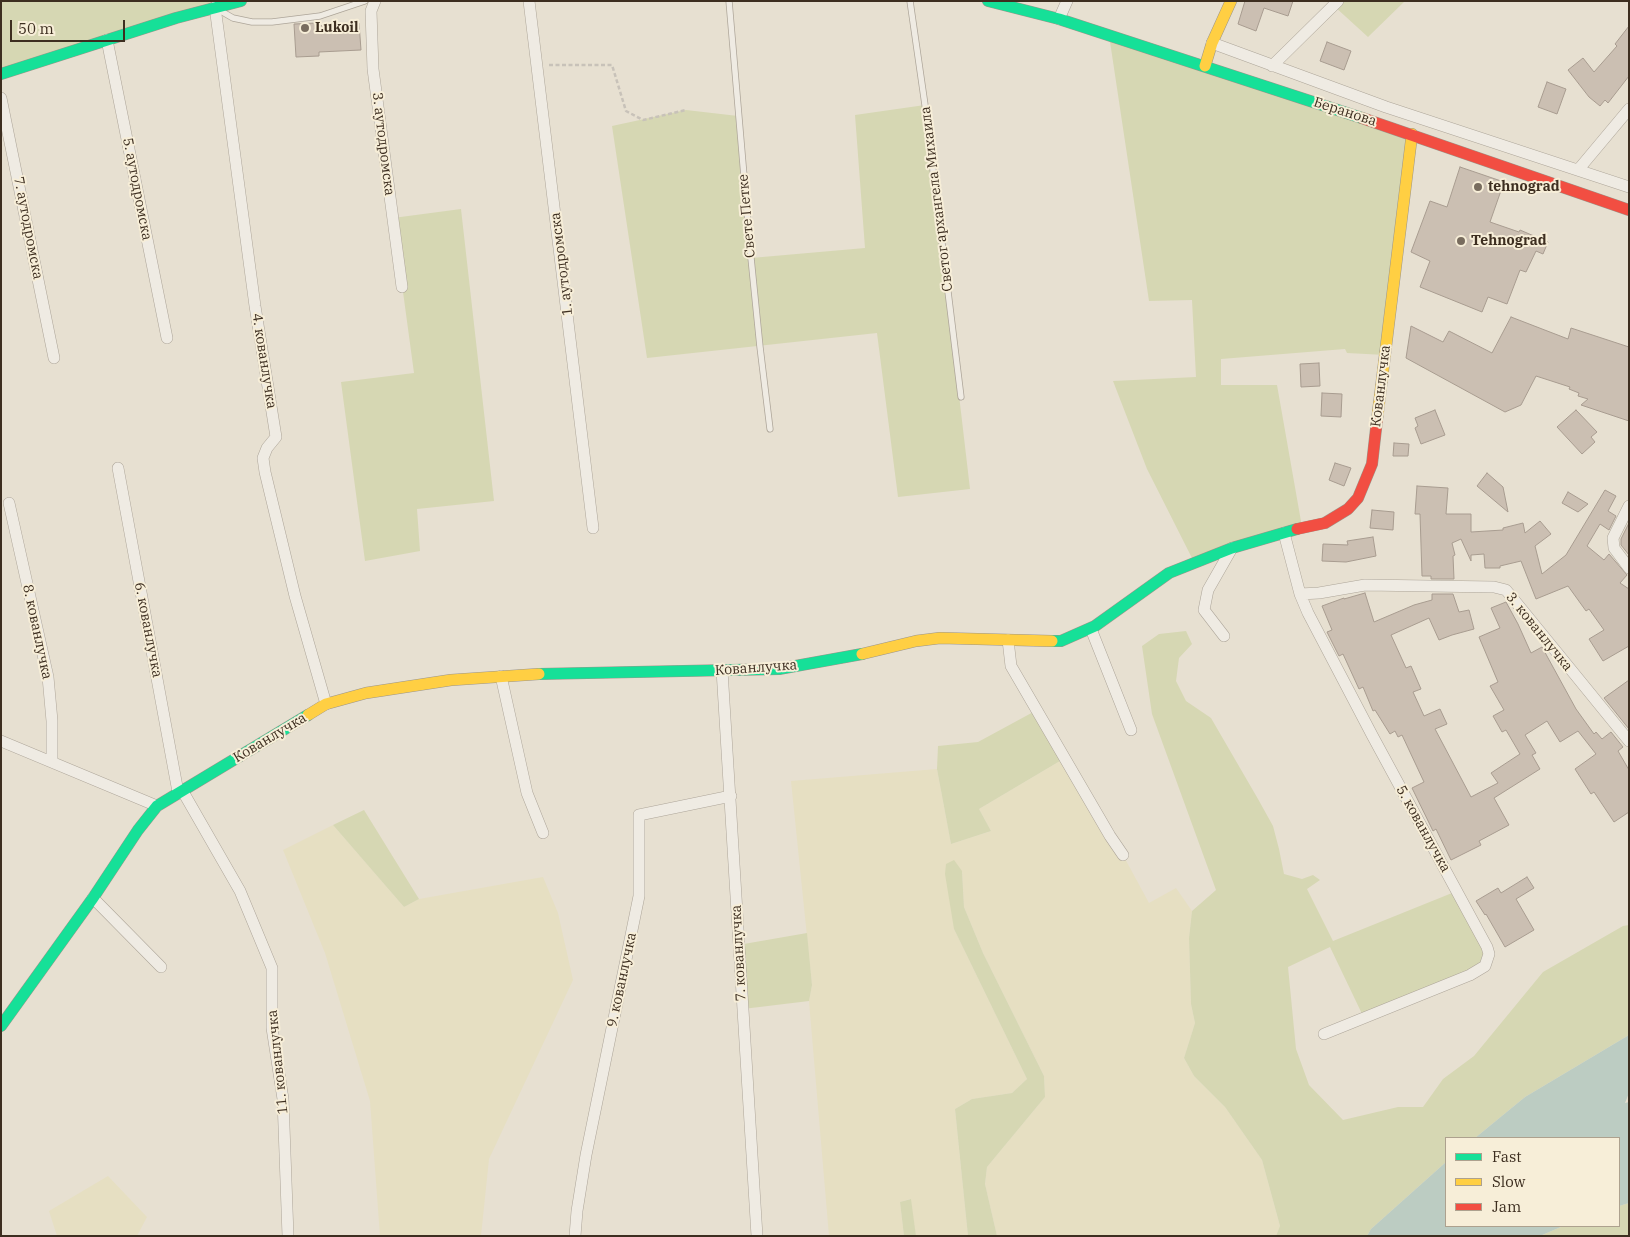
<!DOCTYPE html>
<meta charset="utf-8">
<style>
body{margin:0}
#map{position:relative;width:1630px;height:1237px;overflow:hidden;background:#e7e0d1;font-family:"IBM Plex Serif",serif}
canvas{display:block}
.frame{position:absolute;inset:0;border:2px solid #3d2e20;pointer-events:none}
.legend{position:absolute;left:1445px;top:1137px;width:175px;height:90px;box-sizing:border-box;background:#f7eed8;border:1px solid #ada18e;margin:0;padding:6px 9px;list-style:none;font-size:15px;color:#3d2e20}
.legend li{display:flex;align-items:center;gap:10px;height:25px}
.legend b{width:25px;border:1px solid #ada18e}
.scale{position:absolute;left:10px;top:20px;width:115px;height:22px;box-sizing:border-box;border:2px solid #3d2e20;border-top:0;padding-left:6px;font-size:15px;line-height:18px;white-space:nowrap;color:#3d2e20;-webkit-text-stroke:4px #f7eed8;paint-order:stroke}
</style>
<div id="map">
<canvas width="1630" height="1237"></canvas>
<div class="frame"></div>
<ul class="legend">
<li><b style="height:6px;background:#16e098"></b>Fast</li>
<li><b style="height:6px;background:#ffcf43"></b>Slow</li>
<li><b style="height:6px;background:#f24e42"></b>Jam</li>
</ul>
<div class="scale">50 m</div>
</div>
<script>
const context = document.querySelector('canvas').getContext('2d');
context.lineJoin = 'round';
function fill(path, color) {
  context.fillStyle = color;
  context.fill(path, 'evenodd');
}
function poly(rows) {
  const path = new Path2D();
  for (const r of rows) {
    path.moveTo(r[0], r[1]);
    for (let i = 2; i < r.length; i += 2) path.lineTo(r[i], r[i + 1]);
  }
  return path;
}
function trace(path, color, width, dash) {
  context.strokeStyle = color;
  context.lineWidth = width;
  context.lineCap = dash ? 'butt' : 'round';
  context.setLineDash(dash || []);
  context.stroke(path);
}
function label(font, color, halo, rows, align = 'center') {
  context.font = font + ' "IBM Plex Serif",serif';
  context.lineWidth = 4;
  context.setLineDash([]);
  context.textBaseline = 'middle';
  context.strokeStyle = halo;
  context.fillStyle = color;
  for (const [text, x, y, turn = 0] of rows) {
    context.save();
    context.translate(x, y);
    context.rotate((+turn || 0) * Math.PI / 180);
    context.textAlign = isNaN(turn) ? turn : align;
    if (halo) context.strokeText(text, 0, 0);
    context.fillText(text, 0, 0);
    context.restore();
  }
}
const farmland = poly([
 [1065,758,1123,855,1149,903,1176,888,1192,911,1189,938,1191,1004,1195,1023,1184,1058,1194,1076,1225,1107,1262,1160,1280,1226,1276,1236,997,1236,985,1184,987,1167,1045,1097,1044,1076,983,953,964,907,962,871,954,929,1027,1079,1012,1093,972,1099,955,1109,968,1236,916,1236,910,1199,900,1202,904,1236,829,1236,809,1001,812,985,791,781,937,769,951,844,991,831,979,809],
 [333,825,404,907,419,899,543,877,558,913,573,980,489,1159,481,1236,380,1236,370,1101,325,953,283,850],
 [108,1176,147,1217,137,1236,57,1236,49,1211]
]);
const green = poly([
 [1,1,241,1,1,74],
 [1338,1,1405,1,1368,37,1334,6],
 [1109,35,1412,134,1385,355,1347,353,1345,349,1221,359,1221,385,1277,385,1302,527,1194,562,1147,469,1113,381,1196,377,1192,300,1149,301],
 [925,105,970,489,898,497,877,333,647,358,612,126,686,110,738,116,751,258,865,248,855,115],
 [461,209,494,501,417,509,420,551,365,561,341,382,414,373,393,218],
 [1186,631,1192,644,1179,658,1176,681,1186,701,1211,718,1258,799,1273,826,1279,849,1284,874,1302,879,1313,875,1320,880,1307,889,1333,941,1457,891,1488,961,1364,1018,1330,947,1288,967,1296,1049,1309,1085,1343,1120,1398,1107,1423,1107,1443,1079,1474,1056,1543,972,1623,926,1629,925,1629,1035,1525,1097,1475,1138,1446,1138,1446,1162,1371,1229,1367,1236,1276,1236,1280,1226,1262,1160,1225,1107,1194,1076,1184,1058,1195,1023,1191,1004,1189,938,1192,911,1216,890,1152,714,1142,646,1159,634],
 [1037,710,1065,758,979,809,991,831,951,844,937,769,938,746,978,742],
 [364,810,419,899,404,907,333,825],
 [954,860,962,871,964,907,983,953,1044,1076,1045,1097,987,1167,985,1184,997,1236,968,1236,955,1109,972,1099,1012,1093,1027,1079,954,929,945,874,946,864],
 [807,933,812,985,809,1001,743,1009,738,945],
 [911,1199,916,1236,904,1236,900,1202],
 [1629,1203,1629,1236,1540,1236,1563,1226,1619,1226,1619,1206]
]);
const water = poly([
 [1629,1035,1629,1093,1625,1103,1629,1102,1629,1203,1619,1206,1619,1138,1475,1138,1525,1097],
 [1446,1162,1446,1226,1563,1226,1540,1236,1367,1236,1371,1229]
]);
const building = poly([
 [1245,1,1293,1,1288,16,1264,8,1256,31,1238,24,1245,1],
 [317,23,317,26,359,23,361,50,319,52,319,56,296,57,294,24,317,23],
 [1629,26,1629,76,1608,103,1605,100,1600,106,1589,97,1568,70,1583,58,1594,72,1617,46,1615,44,1629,26],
 [1327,42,1351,51,1344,70,1320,61,1327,42],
 [1547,82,1566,89,1557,114,1538,107,1547,82],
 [1460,167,1504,182,1490,222,1519,232,1520,230,1548,242,1543,254,1536,251,1526,272,1520,270,1507,304,1488,297,1482,312,1420,287,1430,261,1411,252,1430,201,1447,207,1460,167],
 [1511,317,1568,339,1571,328,1629,347,1629,421,1581,405,1588,399,1578,396,1579,393,1569,389,1570,387,1536,376,1521,405,1505,412,1406,358,1411,326,1443,342,1449,331,1492,353,1511,317],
 [1319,363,1320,386,1301,387,1300,364,1319,363],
 [1322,393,1342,394,1341,417,1321,416,1322,393],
 [1435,410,1445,435,1421,444,1415,428,1418,426,1415,418,1435,410],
 [1576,410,1597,432,1591,437,1595,442,1582,454,1557,427,1576,410],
 [1394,443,1409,444,1408,456,1393,456,1394,443],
 [1335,463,1351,468,1344,486,1329,480,1335,463],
 [1487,473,1503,487,1508,512,1477,486,1487,473],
 [1417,486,1448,488,1446,514,1471,514,1471,532,1503,530,1503,528,1523,523,1525,533,1540,521,1551,534,1535,546,1542,574,1566,555,1605,490,1616,496,1608,511,1616,516,1609,530,1600,524,1587,546,1604,560,1609,554,1627,575,1620,583,1629,589,1629,646,1603,661,1589,639,1604,630,1589,609,1586,611,1568,586,1536,599,1521,561,1500,566,1500,568,1485,568,1484,554,1471,555,1471,561,1461,539,1452,543,1455,555,1453,556,1454,579,1431,579,1431,576,1422,576,1420,514,1415,514,1417,486],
 [1568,492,1588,504,1578,512,1562,503,1568,492],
 [1372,510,1394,512,1393,530,1370,528,1372,510],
 [1629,523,1629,555,1621,545,1621,539,1629,523],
 [1373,537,1376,556,1346,562,1322,561,1323,544,1348,545,1347,541,1373,537],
 [1365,593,1374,622,1414,605,1432,600,1432,594,1453,594,1459,612,1469,610,1474,629,1452,635,1439,640,1429,618,1391,635,1406,668,1411,666,1421,689,1413,692,1424,716,1440,709,1447,724,1435,729,1471,797,1498,783,1491,773,1520,754,1506,730,1502,732,1493,716,1504,710,1490,686,1498,682,1479,637,1500,628,1491,608,1506,602,1518,624,1531,653,1542,647,1576,709,1594,734,1596,732,1602,739,1611,732,1623,747,1618,751,1629,770,1629,812,1614,822,1594,792,1591,794,1575,769,1596,754,1578,731,1560,742,1547,721,1525,735,1536,753,1532,755,1540,769,1494,798,1509,825,1479,841,1481,845,1451,860,1436,829,1433,831,1412,788,1424,782,1402,735,1398,737,1395,731,1390,734,1375,710,1373,711,1363,687,1359,689,1343,654,1339,656,1327,632,1332,630,1322,606,1344,598,1344,599,1365,593],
 [1629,680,1629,729,1604,698,1629,680],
 [1527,877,1534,888,1516,899,1534,930,1505,947,1486,914,1485,915,1476,901,1498,888,1501,893,1527,877]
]);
const path = poly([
 [549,65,612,65,626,111,643,120,686,110]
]);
const lane = poly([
 [729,1,751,258,760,347,770,429],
 [910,1,925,105,961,397],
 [219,10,233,18,252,22,272,22,320,16,365,1]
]);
const street = poly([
 [375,1,371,11,373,69,402,287],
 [529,1,593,528],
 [215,7,255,306,276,437,267,448,263,458,265,472,295,596,326,704],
 [1059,19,1067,1],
 [107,40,167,338],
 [1212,43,1386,107,1629,187],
 [1272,66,1338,1],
 [1,98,54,358],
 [1578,170,1629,109],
 [118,468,178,792],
 [9,503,48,677,52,721,52,762],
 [1629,506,1613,538,1614,548,1629,568],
 [1284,533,1300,594,1308,613,1372,735,1487,947,1489,954,1485,966,1470,975,1324,1034],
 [1300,594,1319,593,1365,585,1494,587,1506,590,1629,741],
 [1091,629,1131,730],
 [1224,636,1204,610,1208,590,1232,548],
 [1008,640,1011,666,1110,836,1123,855],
 [722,670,757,1236],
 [501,676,527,793,543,833],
 [1,741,157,806],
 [182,790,240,891,272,968,272,1028,283,1099,288,1236],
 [93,898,161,967],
 [575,1236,577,1211,586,1155,639,896,639,815,731,796]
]);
const fast = poly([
 [988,1,1059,19,1362,118],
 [1,74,176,18,241,1],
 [1052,641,1061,641,1095,626,1169,573,1232,548,1297,529],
 [539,674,779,669,862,654],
 [1,1026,93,898,138,830,157,806,308,715]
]);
const slow = poly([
 [1205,66,1212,43,1231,1],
 [1377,420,1412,134],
 [862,654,916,641,940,638,1052,641],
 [308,715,326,704,366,693,451,680,539,674]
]);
const jam = poly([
 [1362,118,1629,210],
 [1297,529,1325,523,1348,509,1358,498,1372,464,1377,420]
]);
const markers = [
 [305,28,5,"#786c5e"],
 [1478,187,5,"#786c5e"],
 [1461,241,5,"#786c5e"]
];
const poiNames = [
 ["Lukoil",315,28],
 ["tehnograd",1488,187],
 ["Tehnograd",1471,241]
];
const streetNames = [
 ["Беранова",1345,112,18],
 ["3. аутодромска",383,144,83],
 ["5. аутодромска",137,189,79],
 ["Светог архангела Михаила",937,199,-97],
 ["Свете Петке",747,216,-95],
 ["7. аутодромска",28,228,79],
 ["1. аутодромска",562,264,-97],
 ["4. кованлучка",264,361,81],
 ["Кованлучка",1381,386,-83],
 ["6. кованлучка",148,630,79],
 ["8. кованлучка",37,632,78],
 ["3. кованлучка",1539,632,51],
 ["Кованлучка",756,668,-4],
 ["Кованлучка",270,738,-31],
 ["5. кованлучка",1423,829,61],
 ["7. кованлучка",739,953,-93],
 ["9. кованлучка",622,980,-78],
 ["11. кованлучка",278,1062,-96]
];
fill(farmland, '#e6dfc2');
fill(green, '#d6d7b3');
fill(water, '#bcccc2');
fill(building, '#cbbfb2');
trace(building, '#a89c90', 1);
trace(lane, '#ada599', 7);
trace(street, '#ada599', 12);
trace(fast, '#9c958a', 12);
trace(slow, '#9c958a', 12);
trace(jam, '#9c958a', 12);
trace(path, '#c8c2b9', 2.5, [4, 2.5]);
trace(lane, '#efebe3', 5.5);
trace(street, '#efebe3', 11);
trace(fast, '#16e098', 11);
trace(slow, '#ffcf43', 11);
trace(jam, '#f24e42', 11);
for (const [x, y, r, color] of markers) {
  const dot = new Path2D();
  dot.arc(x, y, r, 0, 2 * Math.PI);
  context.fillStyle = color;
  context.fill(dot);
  trace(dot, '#f7eed8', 2);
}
label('bold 14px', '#3d2e20', '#f7eed8', poiNames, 'left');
label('14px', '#3d2e20', '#f7eed8', streetNames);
</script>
